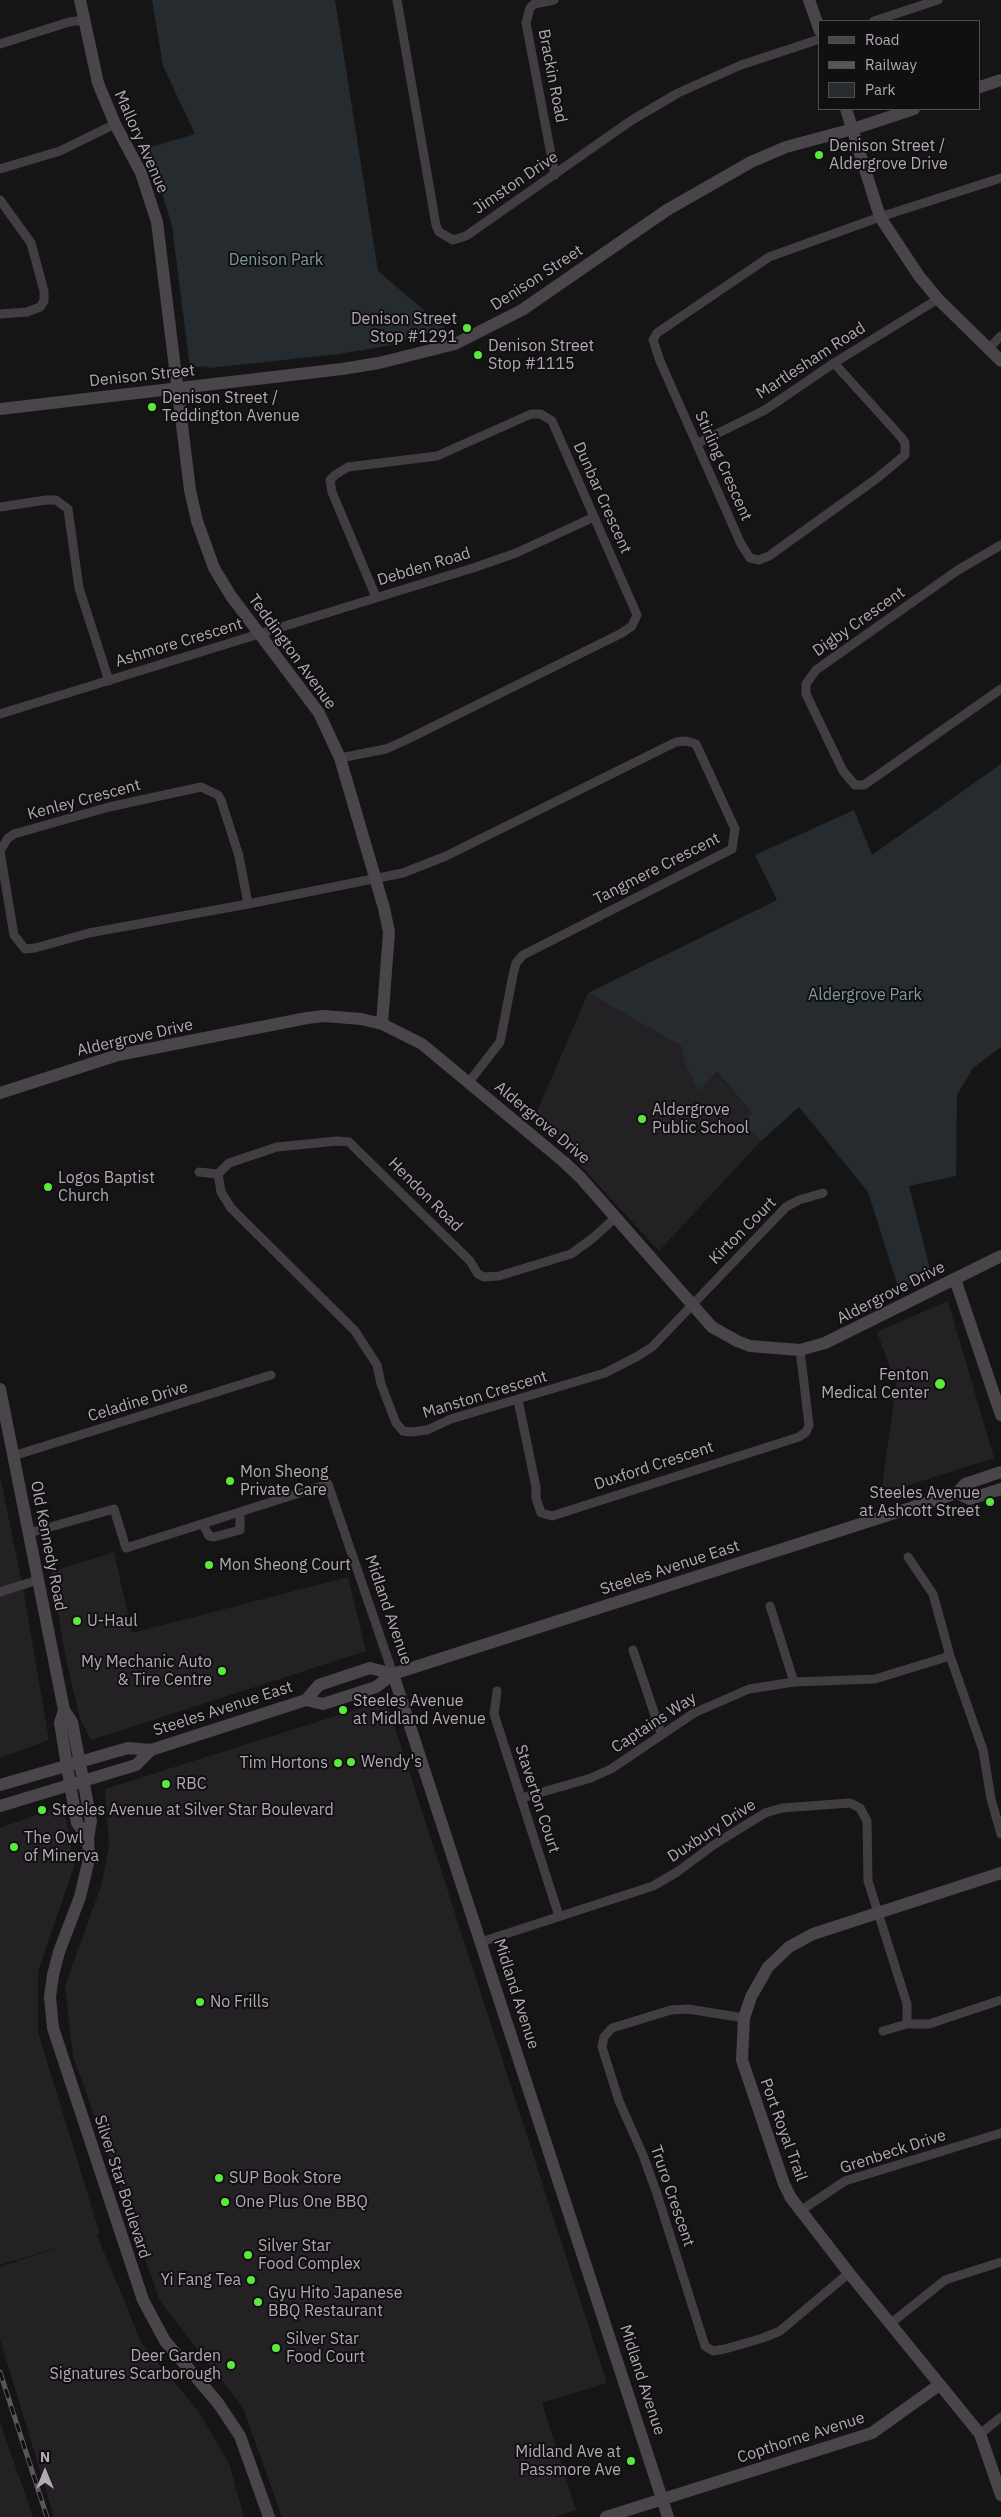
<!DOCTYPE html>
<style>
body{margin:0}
#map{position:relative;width:1001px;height:2517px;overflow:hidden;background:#161516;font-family:"IBM Plex Sans",sans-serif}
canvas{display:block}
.legend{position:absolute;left:818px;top:20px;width:162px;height:90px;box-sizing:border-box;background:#111011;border:1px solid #524c53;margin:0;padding:6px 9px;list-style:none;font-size:15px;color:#b4a7b6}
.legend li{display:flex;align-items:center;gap:10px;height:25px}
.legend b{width:25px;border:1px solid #524c53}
.north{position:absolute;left:20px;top:2447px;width:50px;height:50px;-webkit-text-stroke:4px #111011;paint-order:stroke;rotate:0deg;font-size:14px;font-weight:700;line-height:20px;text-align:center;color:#b4a7b6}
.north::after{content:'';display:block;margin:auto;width:18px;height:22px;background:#b4a7b6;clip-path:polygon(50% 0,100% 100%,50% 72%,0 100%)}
</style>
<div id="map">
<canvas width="1001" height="2517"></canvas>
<ul class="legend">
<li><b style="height:6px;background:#4a444b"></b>Road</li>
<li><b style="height:6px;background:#5b545c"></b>Railway</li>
<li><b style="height:14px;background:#252b2e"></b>Park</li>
</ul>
<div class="north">N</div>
</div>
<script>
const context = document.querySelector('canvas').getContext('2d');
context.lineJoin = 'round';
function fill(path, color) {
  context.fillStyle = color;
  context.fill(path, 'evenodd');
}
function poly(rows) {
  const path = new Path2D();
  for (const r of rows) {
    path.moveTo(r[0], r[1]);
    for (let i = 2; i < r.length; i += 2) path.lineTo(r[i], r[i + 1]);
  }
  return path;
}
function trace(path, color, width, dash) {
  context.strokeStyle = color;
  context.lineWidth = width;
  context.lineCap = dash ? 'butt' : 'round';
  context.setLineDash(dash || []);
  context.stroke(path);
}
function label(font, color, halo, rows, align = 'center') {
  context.font = font + ' "IBM Plex Sans",sans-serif';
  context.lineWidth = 4;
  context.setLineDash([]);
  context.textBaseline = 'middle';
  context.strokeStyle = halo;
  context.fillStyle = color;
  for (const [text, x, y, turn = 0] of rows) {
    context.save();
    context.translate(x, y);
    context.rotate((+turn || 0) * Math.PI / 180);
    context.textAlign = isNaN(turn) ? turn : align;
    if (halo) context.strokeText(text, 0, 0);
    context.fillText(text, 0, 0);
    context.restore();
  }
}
const built = poly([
 [588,993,681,1046,684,1061,698,1090,716,1072,752,1113,743,1123,761,1141,659,1251,535,1116],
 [948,1301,994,1458,881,1494,896,1385,877,1332],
 [0,1475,24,1594,49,1740,0,1758],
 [114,1552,132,1633,348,1577,366,1651,91,1740,80,1719,65,1654,51,1572],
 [386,1700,607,2383,542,2403,576,2510,554,2517,282,2517,243,2408,160,2301,73,2056,65,1986,101,1886,109,1845,105,1789],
 [64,1805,74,1866,38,1972,38,2032,100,2234,97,2235,142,2344,199,2412,229,2463,244,2517,54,2517,0,2339,0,2267,65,2245,0,2265,0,1828],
 [0,2422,33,2517,0,2517]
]);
const green = poly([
 [152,0,335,0,378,271,445,328,386,346,339,354,209,368,208,366,190,368,172,226,158,180,144,149,195,134,163,66],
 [1001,764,1001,1047,973,1068,957,1095,956,1176,909,1186,931,1273,899,1290,868,1192,799,1107,761,1141,742,1123,752,1113,717,1072,698,1091,684,1061,681,1046,588,993,777,900,755,855,854,810,872,855]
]);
const street = poly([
 [397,0,436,225,439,232,453,240,466,236,632,120,678,93,741,65,820,39],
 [554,0,534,4,530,8,526,23,555,175],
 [874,21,938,0],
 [0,44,69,22,84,20],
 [0,169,60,151,115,124],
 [0,200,31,243,44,291,44,301,40,307,27,312,0,314],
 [989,348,1001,336],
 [834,363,901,437,905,443,905,455,876,479,769,556,759,560,750,558,741,544,660,361,653,340,657,333,769,257,880,217,1001,178],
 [698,443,765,410,834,363,938,299],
 [0,507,46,500,56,500,68,509,79,588,109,681],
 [1001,545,958,570,816,670,806,684,806,694,843,771,855,785,864,785,1001,689],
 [0,714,476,567,516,553,594,517],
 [340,758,386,749,404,741,622,633,632,626,637,615,552,421,541,414,531,414,437,456,348,467,335,475,330,480,332,492,376,597],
 [248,904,239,856,221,800,218,795,201,787,109,807,14,834,8,838,0,851,14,935,25,949,35,948,89,933,248,904,403,873,446,856,676,742,686,741,696,744,735,829,732,849,523,955,516,963,513,975,500,1042,469,1082],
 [199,1172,218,1174],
 [218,1174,221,1192,231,1208,355,1331,377,1365,381,1384,396,1423,403,1431,411,1432,427,1430,451,1419,605,1373,638,1356,652,1347,786,1207,799,1200,823,1193],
 [218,1174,229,1163,277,1147,337,1141,349,1142,470,1261,478,1274,484,1277,499,1276,571,1254,593,1238,616,1217],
 [518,1400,536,1487,536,1498,541,1513,552,1516,799,1437,806,1432,809,1425,800,1350],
 [13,1456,271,1375],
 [203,1524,209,1536,214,1537,240,1530,240,1512],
 [29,1533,114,1509,126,1548,328,1484,393,1674],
 [908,1557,933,1594,950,1656,983,1750,991,1799,1001,1834],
 [0,1592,38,1580],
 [770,1606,794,1682],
 [633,1650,661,1733],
 [497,1691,494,1714,559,1916],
 [522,1798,591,1778,611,1769,694,1713,749,1689,794,1682,875,1679,950,1656],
 [481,1942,653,1886,677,1872,715,1844,765,1813,782,1808,850,1803,860,1808,867,1821,868,1881,907,2004,907,2024,929,2024,1001,2000],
 [744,2018,688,2009,671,2010,612,2028,604,2037,602,2047,619,2101,643,2155,657,2194,705,2346,713,2351,725,2349,763,2338,780,2331,849,2273],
 [883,2031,907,2024],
 [800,2211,845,2181,1001,2133],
 [890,2324,945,2280,1001,2262],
 [980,2434,1001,2417]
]);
const secondary = poly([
 [80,0,98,83,115,124,141,173,157,222,190,490,197,521,214,568,231,596,319,713,340,758,384,908,389,932,382,1024],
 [809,0,820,31],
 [980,87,1001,80],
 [846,109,880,217,919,276,938,299,1001,361],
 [0,409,342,369,379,363,455,344,522,310,667,210,751,162,786,147,853,129,914,109],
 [0,1093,118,1055,307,1018,324,1016,361,1019,382,1024,422,1044,564,1162,580,1177,712,1327,737,1341,750,1346,800,1350,825,1343,1001,1256],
 [955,1279,1001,1415],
 [0,1389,64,1710,72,1722,91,1821,88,1838,89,1859,80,1897,59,1952,53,1975,50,1997,53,2028,143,2300,165,2341,218,2403,240,2436,269,2517],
 [957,1493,970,1499,1001,1489],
 [393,1674,668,2517],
 [306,1700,323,1704,376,1687,393,1674,957,1493,965,1484,1001,1472],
 [64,1710,60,1723,70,1784,77,1823,88,1838],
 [0,1785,128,1748,151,1750,306,1700,319,1685,370,1668,393,1674],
 [0,1806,136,1765,151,1750],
 [1001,1873,813,1934,789,1947,768,1967,751,1997,744,2018,742,2060,784,2184,791,2198,849,2273,980,2434,1001,2495],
 [606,2517,872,2433,939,2385]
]);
const rail = poly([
 [0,2372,47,2517]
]);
const markers = [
 [819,155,5,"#5ce93b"],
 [467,328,5,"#5ce93b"],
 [478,355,5,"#5ce93b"],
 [152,407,5,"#5ce93b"],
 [642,1119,5,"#5ce93b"],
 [48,1187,5,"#5ce93b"],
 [940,1384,6,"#5ce93b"],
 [230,1481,5,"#5ce93b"],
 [990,1502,5,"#5ce93b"],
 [209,1565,5,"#5ce93b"],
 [77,1621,5,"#5ce93b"],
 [222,1671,5,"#5ce93b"],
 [343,1710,5,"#5ce93b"],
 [351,1762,5,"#5ce93b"],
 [338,1763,5,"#5ce93b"],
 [166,1784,5,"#5ce93b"],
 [42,1810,5,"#5ce93b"],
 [14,1847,5,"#5ce93b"],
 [200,2002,5,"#5ce93b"],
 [219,2178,5,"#5ce93b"],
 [225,2202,5,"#5ce93b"],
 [248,2255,5,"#5ce93b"],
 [251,2280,5,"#5ce93b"],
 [258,2302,5,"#5ce93b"],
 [276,2348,5,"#5ce93b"],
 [231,2365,5,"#5ce93b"],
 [631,2461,5,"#5ce93b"]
];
const streetNames = [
 ["Brackin Road",552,76,79],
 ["Mallory Avenue",141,142,66],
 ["Jimston Drive",516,183,-34],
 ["Denison Street",537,278,-33],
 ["Martlesham Road",811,361,-33],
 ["Denison Street",142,376,-6],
 ["Stirling Crescent",723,466,66],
 ["Dunbar Crescent",602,498,66],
 ["Debden Road",424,567,-17],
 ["Digby Crescent",859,622,-35],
 ["Ashmore Crescent",179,643,-17],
 ["Teddington Avenue",292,652,54],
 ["Kenley Crescent",84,800,-15],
 ["Tangmere Crescent",657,869,-27],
 ["Aldergrove Drive",135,1038,-13],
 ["Aldergrove Drive",542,1123,40],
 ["Hendon Road",425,1195,45],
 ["Kirton Court",743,1231,-45],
 ["Aldergrove Drive",891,1293,-27],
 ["Manston Crescent",485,1395,-17],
 ["Celadine Drive",138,1402,-17],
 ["Duxford Crescent",654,1466,-18],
 ["Old Kennedy Road",48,1546,79],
 ["Steeles Avenue East",670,1568,-18],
 ["Midland Avenue",388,1610,71],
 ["Steeles Avenue East",223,1709,-18],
 ["Captains Way",654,1723,-33],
 ["Staverton Court",537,1799,72],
 ["Duxbury Drive",712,1831,-33],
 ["Midland Avenue",516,1994,72],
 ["Port Royal Trail",783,2130,70],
 ["Grenbeck Drive",893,2152,-18],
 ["Silver Star Boulevard",122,2187,72],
 ["Truro Crescent",672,2196,71],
 ["Midland Avenue",642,2380,72],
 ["Copthorne Avenue",801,2438,-18]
];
const poiNames = [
 ["Denison Street /",829,146],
 ["Aldergrove Drive",829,164],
 ["Denison Street",457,319,"right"],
 ["Stop #1291",457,337,"right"],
 ["Denison Street",488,346],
 ["Stop #1115",488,364],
 ["Denison Street /",162,398],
 ["Teddington Avenue",162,416],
 ["Aldergrove",652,1110],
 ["Public School",652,1128],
 ["Logos Baptist",58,1178],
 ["Church",58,1196],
 ["Fenton",929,1375,"right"],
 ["Medical Center",929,1393,"right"],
 ["Mon Sheong",240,1472],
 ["Private Care",240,1490],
 ["Steeles Avenue",980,1493,"right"],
 ["at Ashcott Street",980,1511,"right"],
 ["Mon Sheong Court",219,1565],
 ["U-Haul",87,1621],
 ["My Mechanic Auto",212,1662,"right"],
 ["& Tire Centre",212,1680,"right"],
 ["Steeles Avenue",353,1701],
 ["at Midland Avenue",353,1719],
 ["Wendy's",361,1762],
 ["Tim Hortons",328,1763,"right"],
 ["RBC",176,1784],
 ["Steeles Avenue at Silver Star Boulevard",52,1810],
 ["The Owl",24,1838],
 ["of Minerva",24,1856],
 ["No Frills",210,2002],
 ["SUP Book Store",229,2178],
 ["One Plus One BBQ",235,2202],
 ["Silver Star",258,2246],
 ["Food Complex",258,2264],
 ["Yi Fang Tea",241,2280,"right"],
 ["Gyu Hito Japanese",268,2293],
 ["BBQ Restaurant",268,2311],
 ["Silver Star",286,2339],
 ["Food Court",286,2357],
 ["Deer Garden",221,2356,"right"],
 ["Signatures Scarborough",221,2374,"right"],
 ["Midland Ave at",621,2452,"right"],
 ["Passmore Ave",621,2470,"right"]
];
const parkNames = [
 ["Denison Park",276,260],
 ["Aldergrove Park",865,995]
];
fill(built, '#232123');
fill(green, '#252b2e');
trace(street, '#423d42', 9);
trace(secondary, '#4a444b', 12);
trace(rail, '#5b545c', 5);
trace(rail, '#111011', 3, [9]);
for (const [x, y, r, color] of markers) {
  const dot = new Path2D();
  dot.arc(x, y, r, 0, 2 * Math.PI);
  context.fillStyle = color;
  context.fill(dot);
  trace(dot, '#111011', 2);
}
label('16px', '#b4a7b6', '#111011', streetNames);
label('16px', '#b4a7b6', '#111011', poiNames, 'left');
label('16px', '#7f99a0', '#111011', parkNames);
</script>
